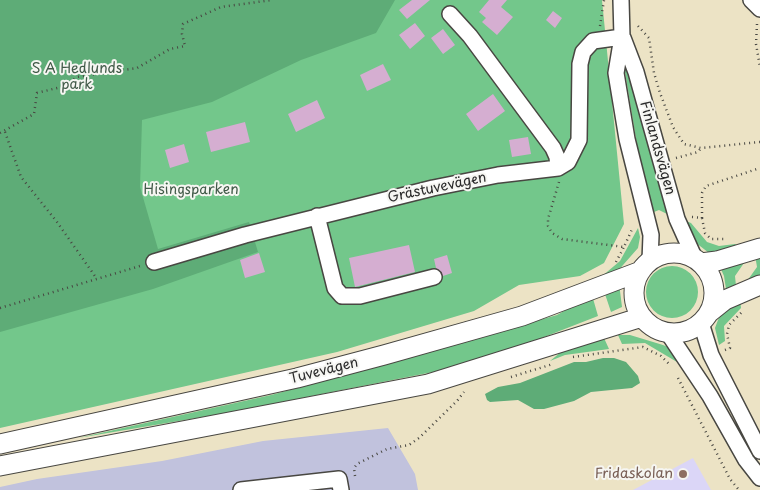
<!DOCTYPE html>
<meta charset="utf-8">
<style>
body{margin:0}
canvas{display:block;background:#ece3c5}
</style>
<canvas width="760" height="490"></canvas>
<script>
const context = document.querySelector('canvas').getContext('2d');
context.lineJoin = 'round';
function fill(path, color) {
  context.fillStyle = color;
  context.fill(path, 'evenodd');
}
function poly(rows) {
  const path = new Path2D();
  for (const r of rows) {
    if (r.length === 3) {
      path.moveTo(r[0] + r[2], r[1]);
      path.arc(r[0], r[1], r[2], 0, 2 * Math.PI);
      continue;
    }
    path.moveTo(r[0], r[1]);
    for (let i = 2; i < r.length; i += 2) path.lineTo(r[i], r[i + 1]);
  }
  return path;
}
function trace(path, color, width, dash) {
  context.strokeStyle = color;
  context.lineWidth = width;
  context.lineCap = dash ? 'butt' : 'round';
  context.setLineDash(dash || []);
  context.stroke(path);
}
function label(font, color, halo, rows, align = 'center') {
  context.font = font + ' "Playpen Sans",sans-serif';
  context.lineWidth = 4;
  context.setLineDash([]);
  context.textBaseline = 'middle';
  context.strokeStyle = halo;
  context.fillStyle = color;
  for (const [text, x, y, turn = 0] of rows) {
    context.save();
    context.translate(x, y);
    context.rotate((+turn || 0) * Math.PI / 180);
    context.textAlign = isNaN(turn) ? turn : align;
    if (halo) context.strokeText(text, 0, 0);
    context.fillText(text, 0, 0);
    context.restore();
  }
}
const built = poly([
 [693,458,711,490,633,490]
]);
const industrial = poly([
 [388,428,415,474,418,490,0,490,0,487,37,479,162,461,263,441]
]);
const green = poly([
 [0,0,602,0,624,224,604,263,580,276,519,285,474,311,337,352,0,428],
 [624,66,626,66,667,214,659,210,654,212,638,151],
 [686,221,691,223,707,242,719,246,735,244,741,248,709,253,691,239],
 [638,228,640,237,638,248,616,273,601,277,620,261],
 [760,254,760,279,747,281,757,267,755,255],
 [744,263,735,276,736,286,726,289,724,276,720,267],
 [672,292,26],
 [619,283,622,307,611,312,604,291],
 [592,295,598,316,516,348,443,370,226,413,78,438,271,395,350,374,557,315],
 [740,299,741,308,724,326,725,341,719,345,715,328,718,320,722,313],
 [618,335,630,335,663,345,670,348,677,362,645,343,622,344],
 [604,338,609,349,565,355,550,361,561,352]
]);
const forest = poly([
 [0,0,395,0,376,33,301,60,212,102,142,120,140,187,158,249,249,222,258,252,153,289,0,332],
 [603,358,614,358,626,362,638,376,640,383,632,388,591,392,574,401,544,409,534,409,518,400,490,402,487,400,485,394,498,387,520,383,574,362,586,362]
]);
const building = poly([
 [412,0,430,0,407,19,399,10],
 [489,0,507,0,501,7,513,17,497,35,482,22,486,18,479,12],
 [553,11,562,18,555,28,546,20],
 [415,23,425,36,410,49,399,35],
 [443,29,455,45,443,54,431,38],
 [383,64,391,80,367,91,360,75],
 [493,94,505,111,478,131,466,114],
 [317,100,325,118,296,132,288,114],
 [245,122,250,142,211,152,206,132],
 [528,137,531,154,512,157,509,140],
 [184,144,189,162,170,168,165,150],
 [409,245,415,272,355,287,349,258],
 [259,253,265,272,245,278,240,260],
 [447,255,452,273,443,276,436,268,434,259]
]);
const path = poly([
 [757,24,756,44,760,67],
 [600,26,604,0],
 [638,26,649,38,654,73,660,93,673,127,684,144,701,148,760,142],
 [5,132,21,177,57,222,97,279],
 [0,133,34,114,37,93,65,86,77,77,137,68,170,49,185,46,182,34,183,24,221,7,272,0],
 [676,158,698,152,701,148],
 [559,182,548,219,548,226,552,233,562,239,624,247,633,227],
 [692,217,702,218,702,193,706,186,760,168],
 [702,218,705,233,711,239,726,239],
 [616,262,624,247],
 [0,308,140,266],
 [725,350,730,348,727,334,729,325,742,312],
 [573,357,643,347,661,356,670,365],
 [511,377,553,364],
 [678,378,730,479,739,490],
 [355,476,354,468,357,464,387,449,409,445,419,438,457,401,464,392]
]);
const minor = poly([
 [621,0,622,37,616,73,627,139,651,235,650,261],
 [751,0,760,9],
 [450,14,470,36,553,148,557,157,558,168],
 [623,38,636,72,677,219,695,259],
 [317,216,335,288,342,296,360,296,434,277],
 [154,262,245,235,433,188,498,175,558,168,568,162,579,140,580,64,583,52,593,41,622,37],
 [701,323,711,355,760,451],
 [668,333,710,396,746,460,760,478],
 [241,490,339,479,341,490]
]);
const major = poly([
 [674,293,40],
 [701,263,717,261,760,248],
 [710,312,725,300,760,285],
 [0,444,297,378,384,355,522,316,641,271],
 [0,466,428,384,642,317]
]);
const markers = [
 [683,474,5,"#8d6e63"]
];
const parkNames = [
 ["S A Hedlunds",77,69],
 ["park",77,85],
 ["Hisingsparken",191,190]
];
const streetNames = [
 ["Finlandsvägen",657,148,74],
 ["Grästuvevägen",437,188,-12],
 ["Tuvevägen",324,371,-14]
];
const educationNames = [
 ["Fridaskolan",673,474]
];
fill(built, '#dbd6f7');
fill(industrial, '#c1c2dd');
fill(green, '#73c78b');
fill(forest, '#5eac77');
fill(building, '#d5aed1');
trace(minor, '#484742', 18);
trace(major, '#484742', 21);
trace(path, '#484742', 2.5, [1, 4]);
trace(minor, '#fff', 15);
trace(major, '#fff', 19);
for (const [x, y, r, color] of markers) {
  const dot = new Path2D();
  dot.arc(x, y, r, 0, 2 * Math.PI);
  context.fillStyle = color;
  context.fill(dot);
  trace(dot, '#f6f6f2', 2);
}
label('14px', '#415a48', '#f6f6f2', parkNames);
label('14px', '#2b2b2b', '#f6f6f2', streetNames);
label('14px', '#785e54', '#f6f6f2', educationNames, 'right');
</script>
